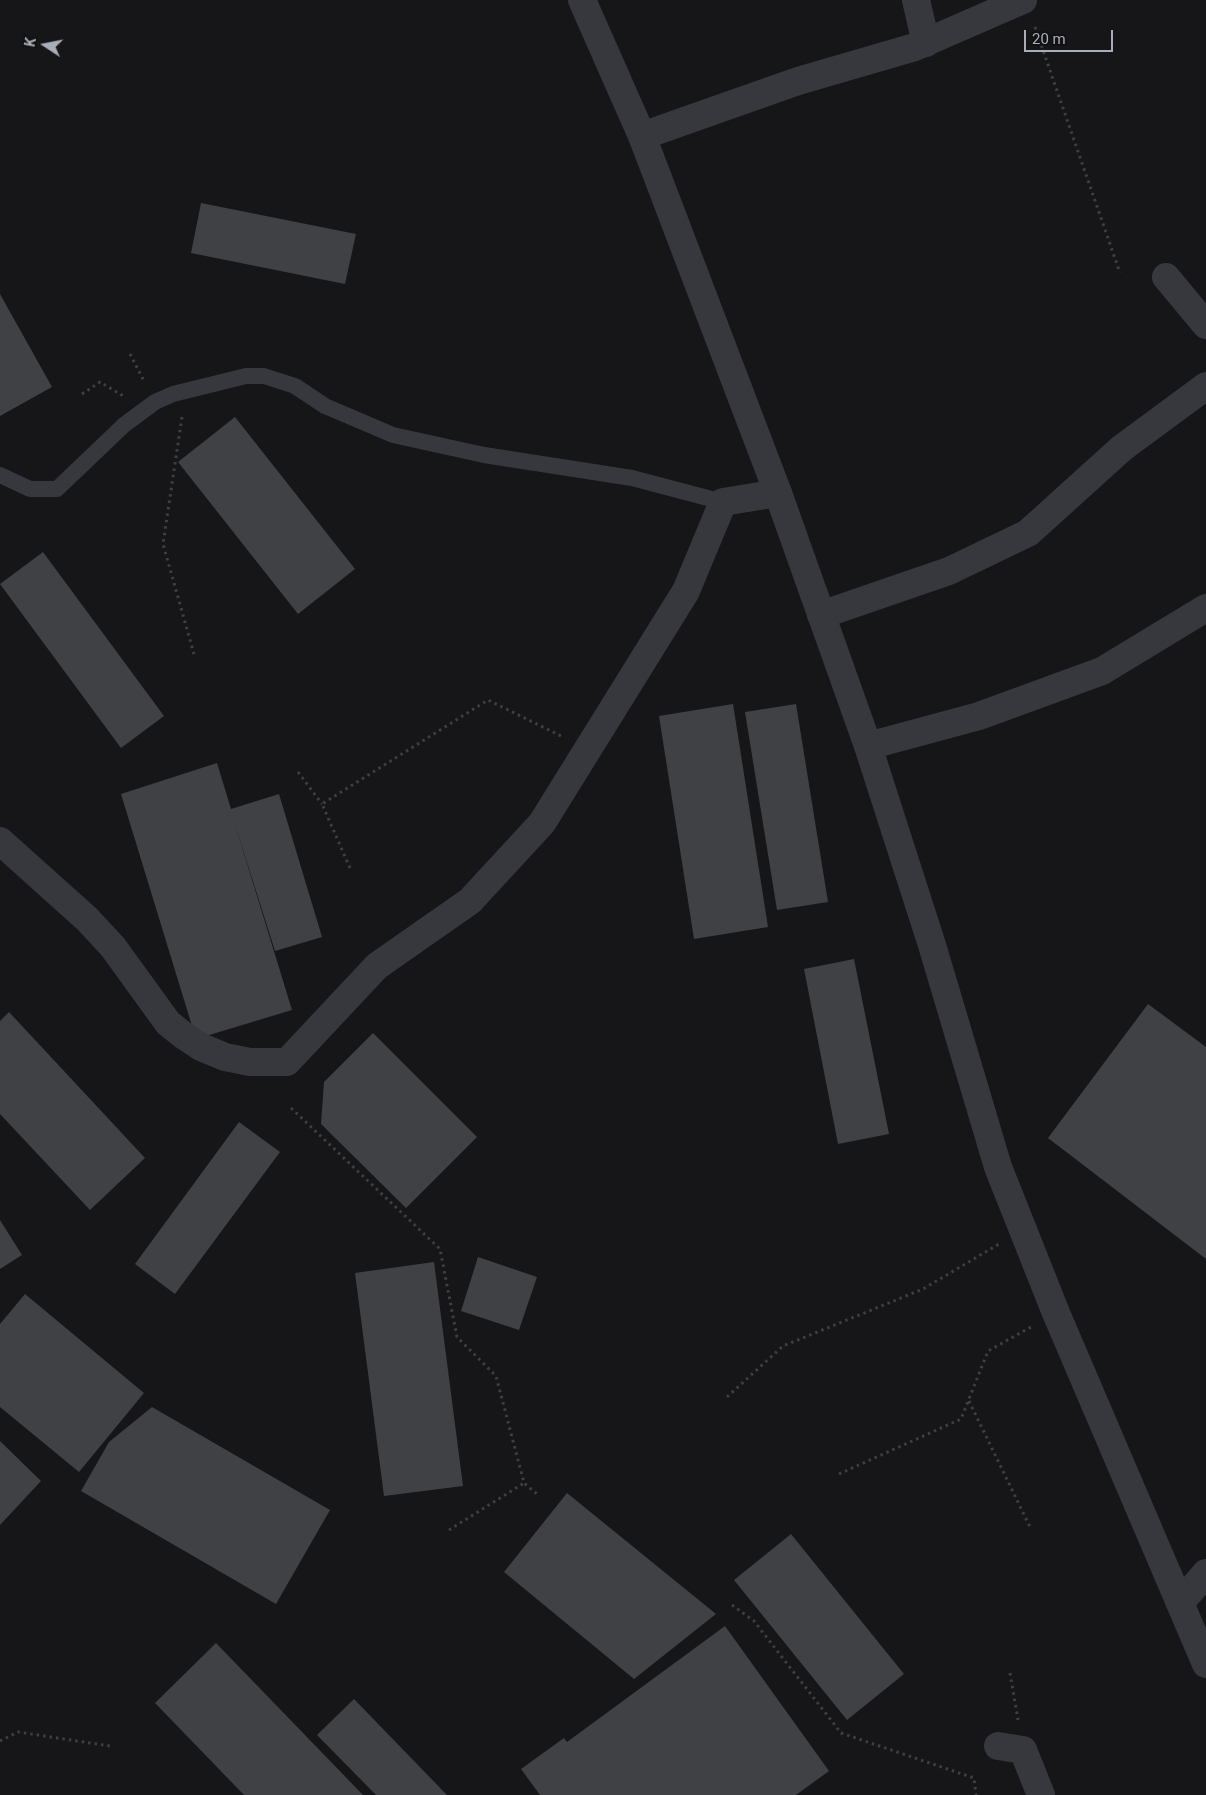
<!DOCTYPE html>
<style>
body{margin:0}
#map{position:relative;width:1206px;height:1795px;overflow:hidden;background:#161618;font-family:Roboto,sans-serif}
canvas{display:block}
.north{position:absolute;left:20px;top:20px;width:50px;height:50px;-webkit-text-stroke:4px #111113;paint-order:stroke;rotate:281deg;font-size:14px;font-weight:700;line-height:20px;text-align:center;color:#a8adb8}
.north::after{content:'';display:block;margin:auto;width:18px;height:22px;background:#a8adb8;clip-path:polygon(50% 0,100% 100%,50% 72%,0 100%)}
.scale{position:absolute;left:1024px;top:30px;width:89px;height:22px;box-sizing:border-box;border:2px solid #a8adb8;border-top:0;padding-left:6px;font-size:15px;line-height:18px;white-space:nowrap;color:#a8adb8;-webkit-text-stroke:4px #111113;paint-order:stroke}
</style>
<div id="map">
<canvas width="1206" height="1795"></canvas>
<div class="north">K</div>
<div class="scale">20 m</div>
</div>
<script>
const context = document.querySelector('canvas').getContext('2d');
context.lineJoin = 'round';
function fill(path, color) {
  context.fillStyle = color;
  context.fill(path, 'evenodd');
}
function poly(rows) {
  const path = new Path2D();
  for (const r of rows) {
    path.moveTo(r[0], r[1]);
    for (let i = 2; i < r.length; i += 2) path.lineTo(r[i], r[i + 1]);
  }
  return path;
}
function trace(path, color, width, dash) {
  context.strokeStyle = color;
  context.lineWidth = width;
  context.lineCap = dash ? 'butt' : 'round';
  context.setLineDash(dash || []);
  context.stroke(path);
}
const building = poly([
 [201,203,356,234,345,284,191,253],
 [0,294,52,387,0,416],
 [235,417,355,569,298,614,178,462],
 [43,552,164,716,121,748,0,584],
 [733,704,768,927,694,939,659,716],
 [796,704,828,902,777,910,745,712],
 [217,763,231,809,279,794,322,937,275,951,234,821,292,1010,196,1039,121,794],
 [854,959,889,1134,838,1144,804,969],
 [1148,1004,1206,1047,1206,1259,1048,1138],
 [9,1012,145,1158,90,1210,0,1114,0,1021],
 [373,1033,477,1137,406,1208,321,1124,324,1082],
 [239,1122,280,1152,175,1294,135,1264],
 [0,1220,22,1255,0,1269],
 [478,1257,537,1277,519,1330,461,1311],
 [434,1262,463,1486,384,1496,355,1273],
 [25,1294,144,1393,79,1472,0,1407,0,1324],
 [152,1407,330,1510,276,1604,81,1491,109,1442],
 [0,1441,41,1481,0,1525],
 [567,1493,716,1614,634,1679,504,1572],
 [791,1534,904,1674,847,1720,734,1580],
 [725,1626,829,1771,796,1795,540,1795,521,1769,564,1738,567,1742],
 [216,1643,363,1795,244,1795,155,1703],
 [354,1699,447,1795,376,1795,317,1735]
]);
const path = poly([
 [1035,27,1120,273],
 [130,354,144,381],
 [82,394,100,382,125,397],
 [182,417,163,544,194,654],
 [298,772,322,804],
 [350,868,322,804,488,700,563,737],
 [291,1108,440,1249,457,1337,496,1376,524,1483,538,1495],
 [727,1397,783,1346,923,1289,999,1244],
 [969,1401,1031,1529],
 [839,1474,961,1419,988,1351,1031,1327],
 [449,1530,524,1483],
 [732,1605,754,1621,841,1733,974,1778,976,1795],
 [1010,1673,1018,1720],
 [0,1741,18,1732,110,1746]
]);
const service = poly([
 [0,475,30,489,57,489,124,425,155,402,173,394,246,376,264,376,295,386,325,406,393,435,484,455,632,478,723,502]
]);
const minor = poly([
 [916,0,926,43],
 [642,136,798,81,915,47,1023,0],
 [1166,277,1206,325],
 [821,615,949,571,1028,533,1122,448,1206,386],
 [868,746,979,716,1102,671,1206,608],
 [0,841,87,919,113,947,168,1023,183,1035,201,1047,225,1057,250,1062,287,1062,377,966,470,901,542,823,686,591,723,502,778,493],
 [1180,1603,1206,1573],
 [998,1746,1023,1750,1041,1795]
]);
const tertiary = poly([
 [582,0,642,136,778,493,868,746,932,945,998,1167,1056,1313,1206,1664]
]);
fill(building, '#404145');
trace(path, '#3d3f44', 3, [2.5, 4]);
trace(service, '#37383d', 16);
trace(minor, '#37383d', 28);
trace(tertiary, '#37383d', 28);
</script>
